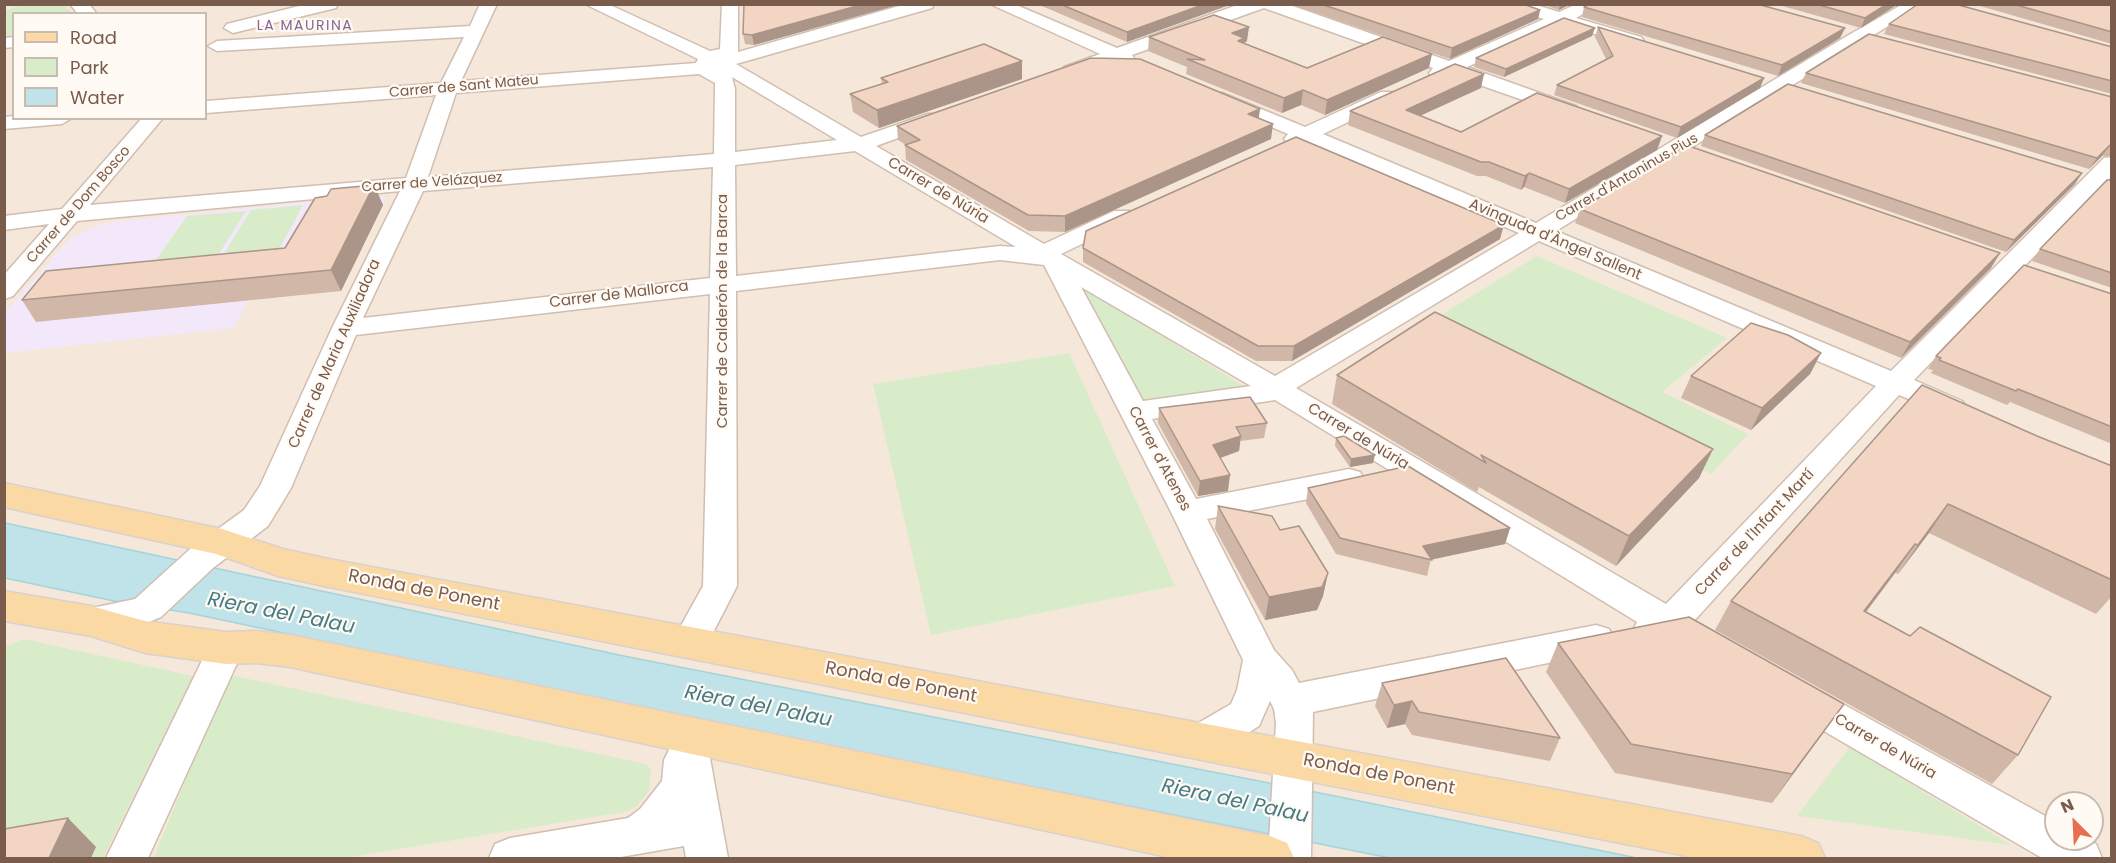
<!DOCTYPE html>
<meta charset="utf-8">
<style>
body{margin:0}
#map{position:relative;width:2116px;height:863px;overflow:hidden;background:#fdf6ec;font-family:Poppins,sans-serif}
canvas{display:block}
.frame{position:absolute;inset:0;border:6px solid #7a5c4d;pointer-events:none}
.legend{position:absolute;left:12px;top:12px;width:195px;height:108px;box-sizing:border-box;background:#fffaf3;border:2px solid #cabbb1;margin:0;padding:8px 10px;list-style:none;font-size:18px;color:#7a5c4d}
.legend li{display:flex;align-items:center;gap:12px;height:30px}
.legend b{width:30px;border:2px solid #cabbb1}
.north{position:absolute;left:2044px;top:791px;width:60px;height:60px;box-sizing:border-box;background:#fffaf3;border:2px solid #cabbb1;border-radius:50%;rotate:336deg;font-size:16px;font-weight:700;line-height:24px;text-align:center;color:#7a5c4d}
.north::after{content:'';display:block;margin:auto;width:21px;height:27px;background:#e76f51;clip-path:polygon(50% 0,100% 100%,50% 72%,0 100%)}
</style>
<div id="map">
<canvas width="2116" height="863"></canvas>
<div class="frame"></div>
<ul class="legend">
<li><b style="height:8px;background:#fbd9a5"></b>Road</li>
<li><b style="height:16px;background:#d8ecc9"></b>Park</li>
<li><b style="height:16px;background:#bfe3e8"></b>Water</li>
</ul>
<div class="north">N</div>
</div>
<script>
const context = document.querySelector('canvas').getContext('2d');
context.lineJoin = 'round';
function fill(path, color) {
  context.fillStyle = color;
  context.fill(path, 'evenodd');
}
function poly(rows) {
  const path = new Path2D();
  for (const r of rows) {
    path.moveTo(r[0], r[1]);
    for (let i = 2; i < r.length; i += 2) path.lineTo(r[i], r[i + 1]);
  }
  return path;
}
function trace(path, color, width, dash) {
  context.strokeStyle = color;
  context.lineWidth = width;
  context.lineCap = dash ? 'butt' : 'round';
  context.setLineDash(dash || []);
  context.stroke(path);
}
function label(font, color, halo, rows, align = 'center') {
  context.font = font + ' Poppins,sans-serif';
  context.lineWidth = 4.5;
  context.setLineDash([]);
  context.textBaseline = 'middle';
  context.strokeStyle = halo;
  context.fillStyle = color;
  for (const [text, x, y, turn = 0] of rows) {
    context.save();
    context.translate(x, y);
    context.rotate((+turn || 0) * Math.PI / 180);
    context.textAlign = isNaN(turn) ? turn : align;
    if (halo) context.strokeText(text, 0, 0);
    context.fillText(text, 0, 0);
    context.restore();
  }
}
const residential = poly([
 [5,5,2111,5,2111,858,1637,858,1335,796,624,656,5,523],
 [14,14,206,14,206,118,14,118],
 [2056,803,2092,803,2092,839,2056,839],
 [5,578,114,601,189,613,614,703,1390,858,5,858]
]);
const education = poly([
 [375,195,386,197,341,291,249,300,233,328,5,353,5,313,71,237,105,223]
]);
const green = poly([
 [62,4,72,13,14,14,13,37,5,37,5,11,20,5],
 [303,205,278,251,222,257,251,210],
 [246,211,216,258,153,264,187,216],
 [1537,256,1727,338,1662,392,1748,434,1711,474,1420,328],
 [1068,278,1248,389,1142,401],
 [1069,353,1175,586,931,635,873,384],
 [24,639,193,676,103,858,91,858,96,848,28,858,5,858,4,647],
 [235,676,646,764,651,769,649,791,636,807,625,812,345,858,154,858,225,682],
 [1850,747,2011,845,1797,816]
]);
const water = poly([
 [5,523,624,656,1335,796,1637,858,1390,858,614,703,189,613,114,601,5,578,5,523]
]);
const minor = poly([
 [70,4,89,4,97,14,78,14,70,4],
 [307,4,338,4,336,8,233,33,224,28,227,24,307,4],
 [480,4,497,4,461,81,696,63,698,59,585,4,608,4,710,51,720,49,722,4,738,4,738,52,906,4,934,4,932,8,736,64,861,137,928,114,942,114,945,118,942,122,876,146,1044,244,1114,211,1130,211,1134,216,1130,221,1061,254,1275,376,1519,233,1306,142,1295,145,1288,143,1284,139,1288,134,1215,103,1212,99,1215,95,1222,93,1305,127,1381,92,1395,92,1398,96,1395,100,1323,134,1536,223,1847,36,1903,4,1924,4,1556,231,1891,371,2104,158,2112,157,2112,176,1914,380,1962,401,1967,407,1962,413,1952,416,1942,413,1899,395,1694,621,1713,632,1718,642,1713,652,1700,656,1665,639,1652,642,1639,638,1634,628,1637,622,1275,400,1152,419,1196,499,1349,469,1360,472,1365,480,1360,488,1349,491,1207,519,1274,650,1292,670,1299,683,1596,625,1609,629,1614,639,1609,649,1596,653,1313,712,1311,858,1268,858,1276,723,1274,709,1270,701,1259,726,1216,753,1202,758,1188,753,1182,741,1188,729,1231,704,1237,690,1243,660,1171,512,1044,265,1000,260,736,291,737,586,703,652,690,656,677,652,672,642,703,586,710,294,356,335,291,488,268,526,213,568,161,617,129,630,91,635,78,631,73,621,78,611,135,599,189,550,244,510,260,486,332,328,400,191,77,221,13,296,4,299,4,275,49,224,4,230,4,216,62,209,142,118,163,118,90,205,406,178,436,95,206,113,206,101,441,83,464,37,217,51,208,46,217,41,470,26,480,4],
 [699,74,715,83,714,154,428,177,456,93,699,74],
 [732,77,837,140,735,152,735,89,732,77],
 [855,151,1016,247,1000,246,736,276,735,165,855,151],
 [713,167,710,278,363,318,423,191,713,167],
 [1539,241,1876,386,1666,604,1296,388,1539,241],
 [1081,287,1251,386,1143,401,1081,287],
 [990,4,1014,4,1117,48,1240,4,1287,4,1449,61,1544,19,1507,8,1505,4,1533,4,1559,12,1577,4,1600,4,1576,18,1641,37,1644,41,1635,46,1561,24,1467,67,1576,106,1579,110,1576,114,1569,116,1451,75,1439,79,1432,77,1429,73,1433,68,1264,8,1132,55,1134,58,1132,62,1116,61,1071,77,1064,75,1062,71,1064,67,1100,54,990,4],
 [14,37,14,47,4,48,4,38,14,37],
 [14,116,14,118,72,118,62,124,4,129,4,117,14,116],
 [226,634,239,638,244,648,148,858,106,858,213,638,226,634],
 [1799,682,1812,687,2056,822,2056,839,2087,839,2096,844,2102,858,2042,858,1786,709,1780,698,1786,687,1799,682],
 [686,719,700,724,706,736,728,858,686,858,684,846,615,858,489,858,495,844,510,838,628,818,640,809,662,781,664,760,669,750,666,736,672,724,686,719]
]);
const major = poly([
 [4,483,222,529,283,549,324,558,1801,836,1818,843,1825,858,1696,858,324,586,278,576,216,554,4,507,4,483],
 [4,591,91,606,145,621,226,632,256,631,290,635,1270,836,1287,843,1294,858,1172,858,290,667,256,663,226,664,145,653,91,636,4,621,4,591]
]);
const wall = poly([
 [744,4,901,4,754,45,745,44,743,34],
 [1037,4,1232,4,1127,42],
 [1290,4,1523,4,1540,10,1538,19,1450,59],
 [1542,4,1571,4,1559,10],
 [1775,4,1898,4,1861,28],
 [1973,4,2112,4,2112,44],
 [1584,7,1845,28,1840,38,1778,76,1582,17],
 [1889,24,2112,47,2112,94,1884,34],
 [1598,27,1760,88,1677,138,1554,95,1557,85,1606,59,1595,37],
 [1592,36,1504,77,1474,67,1476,58],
 [1149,37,1247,41,1244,43,1307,68,1429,68,1325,115,1301,105,1282,113,1186,74,1187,67,1148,51],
 [1022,61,1022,79,879,128,853,112,850,94,882,84,881,78],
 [1806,73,2112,97,2112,156,2102,156,2089,169,1801,83],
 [1481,88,1420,116,1461,132,1662,136,1657,150,1565,203,1524,187,1521,190,1486,176,1477,176,1348,125,1350,111],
 [1259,118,1271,139,1065,232,1029,231,906,160,905,145,906,145,898,140,897,126],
 [1705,135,2075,184,2006,252,1701,146],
 [2112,180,2112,288,2032,261,2040,249],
 [374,185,383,205,341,291,36,322,22,300,285,248,327,196],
 [1580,209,1991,268,1901,358,1575,223],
 [1500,239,1292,361,1256,361,1083,262,1083,248],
 [2112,294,2112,444,2010,402,2007,405,1931,373,1933,370,1928,369,1936,356],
 [1821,353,1810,374,1751,430,1681,398,1691,376],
 [1337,375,1713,449,1699,478,1616,566,1479,487,1477,492,1332,404],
 [1159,408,1267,423,1264,438,1240,441,1239,451,1220,458,1228,491,1198,496,1158,423],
 [2037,436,2112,466,2112,596,2096,614,1929,533,1898,574,1895,573,1866,612,2018,755,1992,784,1715,630,1731,601],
 [1336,438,1373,463,1350,467,1335,446],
 [1308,488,1510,528,1505,544,1431,559,1427,576,1336,554,1306,503],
 [1218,506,1280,530,1328,573,1323,596,1317,610,1265,620,1215,529],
 [1558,643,1823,733,1772,803,1615,773,1546,672],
 [1382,683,1560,738,1550,761,1412,735,1405,724,1387,728,1375,706]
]);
const shadedWall = poly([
 [864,4,901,4,754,45,752,35],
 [1205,4,1232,4,1127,42,1127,32],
 [1560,4,1571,4,1559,10],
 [1887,4,1898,4,1861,28,1865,18],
 [1540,10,1538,19,1450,59,1452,48],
 [1249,27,1247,41,1244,43,1243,52,1232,33],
 [1595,28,1592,36,1504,77,1506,69],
 [1845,28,1840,38,1778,76,1782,65],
 [1432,54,1429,68,1325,115,1327,100],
 [1022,61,1022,79,879,128,877,110],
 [1484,74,1481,88,1404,123,1406,110],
 [1764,78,1760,88,1677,138,1681,127],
 [1303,90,1301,105,1282,113,1284,98],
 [1260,109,1258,124,1248,114],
 [1273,124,1271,139,1065,232,1065,216],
 [1662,136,1657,150,1565,203,1569,189],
 [2110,145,2102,156,2089,169,2097,158],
 [1529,173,1524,187,1521,190,1525,176],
 [2082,173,2075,184,2006,252,2014,240],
 [374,185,383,205,341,291,331,270],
 [1504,225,1500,239,1292,361,1294,346],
 [2000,253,1991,268,1901,358,1910,342],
 [1821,353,1810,374,1751,430,1762,408],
 [1241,436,1239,451,1212,461,1213,445],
 [1713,449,1699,478,1616,566,1629,536],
 [1375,455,1373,463,1350,467,1351,459],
 [1230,475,1228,491,1198,496,1200,481],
 [1948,504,1929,533,1898,574,1918,545],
 [1510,528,1505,544,1430,560,1423,546],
 [1915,544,1895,573,1844,641,1864,611],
 [1328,573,1323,596,1317,610,1265,620,1269,597],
 [1412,701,1405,724,1387,728,1394,705],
 [1844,704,1823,733,1772,803,1792,774],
 [68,818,96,847,91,858,49,858]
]);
const building = poly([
 [744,4,864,4,752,35,743,34,744,4],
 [1060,4,1205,4,1127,32,1060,4],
 [1321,4,1523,4,1540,10,1452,48,1321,4],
 [1590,4,1757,4,1845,28,1782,65,1584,7,1590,4],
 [1816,4,1887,4,1865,18,1816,4],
 [1918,4,1955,4,2112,47,2112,81,1889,24,1918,4],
 [2013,4,2112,4,2112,32,2013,4],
 [1214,15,1249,27,1232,33,1244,38,1238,41,1307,68,1383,37,1432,54,1327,100,1303,90,1284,98,1187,59,1205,60,1149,37,1214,15],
 [1564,18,1595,28,1506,69,1476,58,1564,18],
 [1598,27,1764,78,1681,127,1557,85,1613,56,1598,27],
 [1869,34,2112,97,2112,145,2110,145,2097,158,1806,73,1869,34],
 [984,44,1022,61,877,110,850,94,888,82,881,78,984,44],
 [1091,58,1140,59,1260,109,1248,114,1273,124,1065,216,1028,215,905,145,920,140,897,126,1091,58],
 [1455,64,1484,74,1406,110,1461,132,1537,93,1662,136,1569,189,1529,173,1525,176,1489,162,1481,162,1350,111,1455,64],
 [1788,84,2082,173,2014,240,1705,135,1788,84],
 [1296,137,1504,225,1294,346,1258,346,1083,248,1086,231,1296,137],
 [1686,145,2000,253,1910,342,1580,209,1686,145],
 [2107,180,2112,180,2112,273,2040,249,2107,180],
 [374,185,331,270,22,300,46,271,285,248,315,198,327,196,331,189,374,185],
 [2024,265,2112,294,2112,427,2018,389,2016,391,1939,360,1941,358,1936,356,2024,265],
 [1435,312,1713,449,1629,536,1481,455,1486,463,1337,375,1435,312],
 [1751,323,1788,335,1821,353,1762,408,1691,376,1751,323],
 [1922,385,2037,436,2112,466,2112,580,1948,504,1918,545,1915,544,1864,611,1910,636,1920,627,2051,697,2018,755,1731,601,1922,385],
 [1250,397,1267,423,1236,427,1241,436,1213,445,1230,475,1200,481,1159,408,1250,397],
 [1344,436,1375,455,1351,459,1336,438,1344,436],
 [1408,466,1510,528,1423,546,1432,560,1340,538,1308,488,1408,466],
 [1218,506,1272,516,1280,530,1299,526,1328,573,1322,587,1269,597,1218,506],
 [1689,617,1844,704,1792,774,1631,744,1558,643,1689,617],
 [1506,658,1560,738,1419,712,1412,701,1394,705,1382,683,1506,658],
 [68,818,49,858,4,858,4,829,68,818]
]);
const farNeighbourhoodnames = [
 ["LA MAURINA",305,26]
];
const farStreetnames = [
 ["Carrer de Sant Mateu",464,87,-5],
 ["Carrer d'Antoninus Pius",1627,178,-30],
 ["Carrer de Velázquez",432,183,-4],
 ["Carrer de Dom Bosco",79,205,-49]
];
const streetNames = [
 ["Carrer de Núria",938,191,31],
 ["Avinguda d'Àngel Sallent",1555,240,23],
 ["Carrer de Mallorca",619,295,-7],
 ["Carrer de Calderón de la Barca",723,311,-90],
 ["Carrer de Maria Auxiliadora",335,354,-66],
 ["Carrer de Núria",1358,437,31],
 ["Carrer d'Atenes",1159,459,62],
 ["Carrer de l'Infant Martí",1755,533,-47],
 ["Carrer de Núria",1885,747,30]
];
const nearStreetnames = [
 ["Ronda de Ponent",424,591,11],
 ["Ronda de Ponent",901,683,11],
 ["Ronda de Ponent",1379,775,11]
];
const nearWaternames = [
 ["Riera del Palau",281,614,11],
 ["Riera del Palau",758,707,11],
 ["Riera del Palau",1235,802,12]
];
fill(residential, '#f5e8da');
fill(education, '#f3e8fa');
fill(green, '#d8ecc9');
fill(water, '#bfe3e8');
trace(water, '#a5d3da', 1.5);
trace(minor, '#d1beb0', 3);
trace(major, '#dad1cd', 3);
fill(minor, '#fff');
fill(major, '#fbd9a5');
fill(wall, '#d1b7a8');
fill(shadedWall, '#aa9588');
fill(building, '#f3d5c3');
trace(building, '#aa9588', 1.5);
context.letterSpacing = '1.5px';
label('14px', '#846695', '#fffaf3', farNeighbourhoodnames);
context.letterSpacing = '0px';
label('14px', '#7a5c4d', '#fffaf3', farStreetnames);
label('15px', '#7a5c4d', '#fffaf3', streetNames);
label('18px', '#7a5c4d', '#fffaf3', nearStreetnames);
label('italic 20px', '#437c86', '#fffaf3', nearWaternames);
</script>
